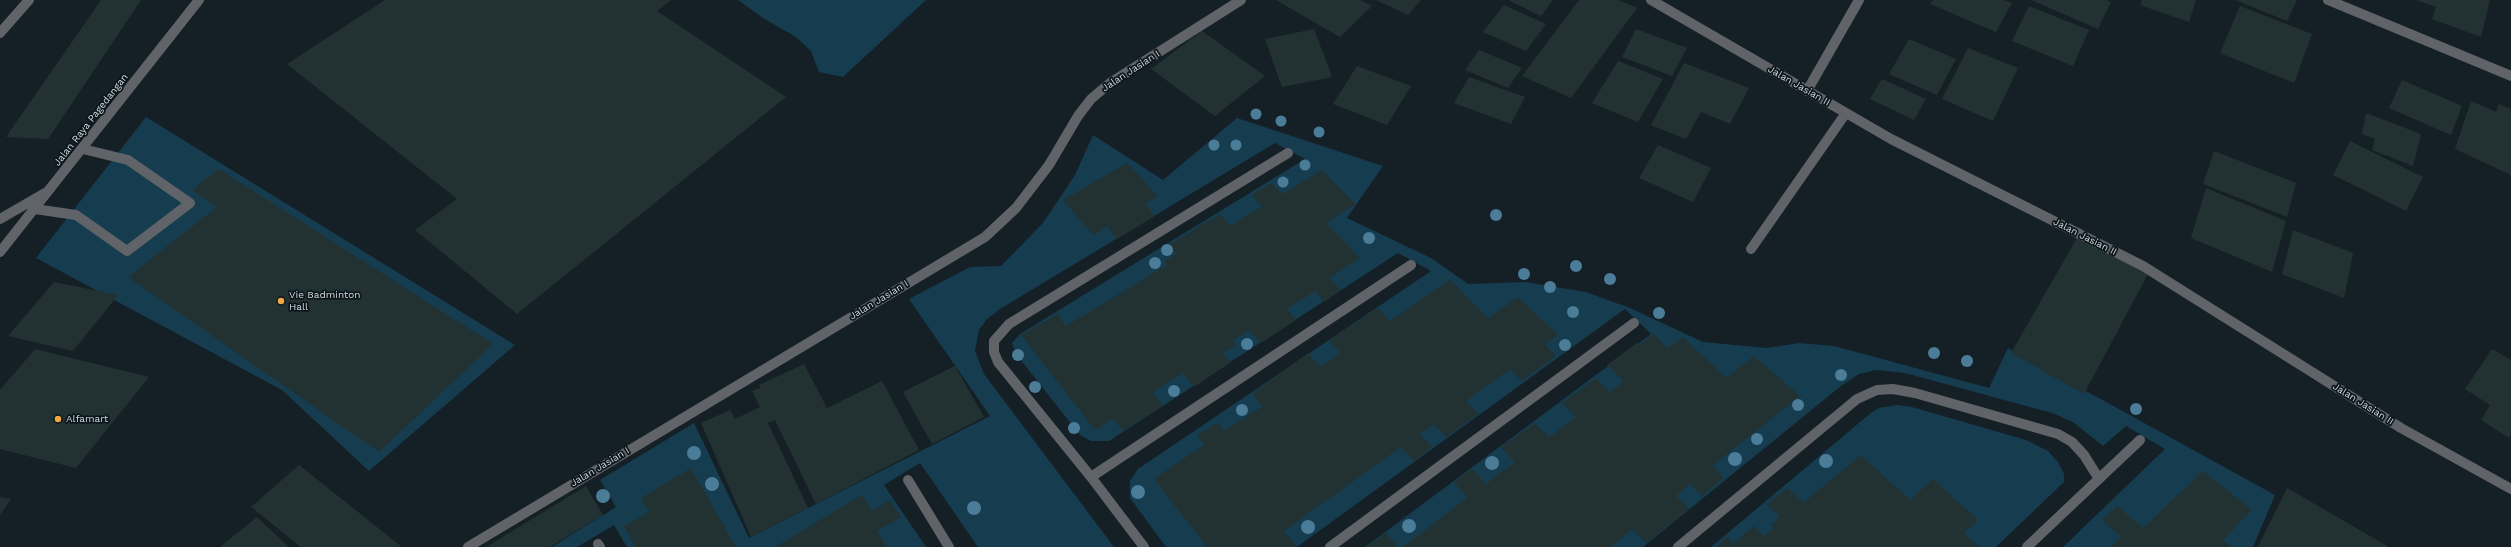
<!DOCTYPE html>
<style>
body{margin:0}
canvas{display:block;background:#141f26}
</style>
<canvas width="2511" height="547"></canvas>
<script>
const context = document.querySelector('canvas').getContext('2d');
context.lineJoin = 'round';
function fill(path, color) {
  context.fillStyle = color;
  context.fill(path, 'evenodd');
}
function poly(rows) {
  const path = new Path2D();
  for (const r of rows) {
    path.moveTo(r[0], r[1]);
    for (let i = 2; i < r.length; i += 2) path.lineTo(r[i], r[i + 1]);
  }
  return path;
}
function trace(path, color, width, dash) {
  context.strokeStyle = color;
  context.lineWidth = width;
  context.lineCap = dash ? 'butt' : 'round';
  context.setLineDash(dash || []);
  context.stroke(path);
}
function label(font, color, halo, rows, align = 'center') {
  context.font = font + ' "Work Sans",sans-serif';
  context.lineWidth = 3.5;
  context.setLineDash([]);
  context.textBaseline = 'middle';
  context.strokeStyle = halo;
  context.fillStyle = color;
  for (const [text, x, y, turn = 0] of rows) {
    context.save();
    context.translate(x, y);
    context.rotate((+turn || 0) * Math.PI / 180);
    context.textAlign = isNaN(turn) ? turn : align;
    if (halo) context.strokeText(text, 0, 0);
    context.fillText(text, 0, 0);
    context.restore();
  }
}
const green = poly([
 [738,0,926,0,843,77,819,72,811,51,796,37,763,18],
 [146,117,515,345,369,471,282,390,36,258],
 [1237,118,1383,166,1347,218,1431,258,1468,284,1525,282,1586,292,1630,308,1703,342,1767,348,1799,343,1834,346,1989,388,2008,348,2275,495,2253,547,2063,547,2165,449,2126,426,2103,446,2073,422,2052,413,1905,373,1876,370,1859,374,1841,386,1643,547,1365,547,1651,334,1625,309,1297,547,1166,547,1130,498,1130,481,1138,469,1431,271,1398,253,1109,441,1091,441,1080,435,1016,354,1012,343,1020,334,1305,159,1275,143,1000,309,986,320,979,330,975,351,984,374,1114,547,978,547,920,463,884,485,926,547,627,547,614,525,577,547,552,547,616,507,600,480,694,423,749,538,990,416,909,299,970,267,1001,266,1043,223,1075,175,1093,135,1163,180],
 [1897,405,1912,407,2026,440,2048,451,2058,462,2064,474,2064,482,1996,547,1711,547,1872,412,1879,408]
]);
const building = poly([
 [101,0,141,0,48,139,6,137],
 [385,0,671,0,657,11,786,97,517,314,415,230,457,199,287,64],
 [1276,0,1360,0,1372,6,1340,37],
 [1376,0,1421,0,1408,15],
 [1508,0,1553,0,1541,16],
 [1579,0,1618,0,1637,8,1571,98,1522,76],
 [1933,0,2004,0,2012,3,1996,32,1930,4],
 [2031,0,2106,0,2111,2,2098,29],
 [2142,0,2196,0,2189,22,2140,5],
 [2235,0,2297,0,2287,21],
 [2416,0,2490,0,2481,37,2432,19,2436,7],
 [1504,5,1546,24,1526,51,1483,32],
 [2029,6,2089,30,2073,66,2012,41],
 [2240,6,2312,34,2294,83,2220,53],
 [1314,29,1332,77,1282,87,1265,39],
 [1636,29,1687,48,1672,76,1622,57],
 [1202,31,1265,76,1215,116,1151,69],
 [1909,39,1956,59,1937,95,1889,74],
 [1968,48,2018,68,1993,121,1942,99],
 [1479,50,1522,68,1508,88,1465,70],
 [1618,61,1663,79,1638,122,1592,103],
 [1684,63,1749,88,1730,124,1701,112,1686,139,1651,125],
 [1357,66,1411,86,1387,125,1333,104],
 [1469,77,1525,97,1511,124,1454,103],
 [1882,79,1926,99,1914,120,1870,99],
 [2402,80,2462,106,2451,135,2389,108],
 [2471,101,2496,112,2499,104,2511,109,2511,175,2455,149],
 [2366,113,2421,134,2413,166,2372,150,2375,139,2362,134],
 [2350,141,2423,177,2406,211,2333,175],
 [1658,145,1711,168,1693,202,1639,178],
 [2214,151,2296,183,2287,217,2203,184],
 [1127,163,1158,196,1145,204,1155,216,1117,239,1107,226,1093,235,1063,200],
 [219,169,493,344,379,452,128,277,217,207,192,190],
 [1322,170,1356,204,1326,223,1360,258,1329,278,1341,290,1324,302,1315,291,1287,309,1296,320,1261,343,1249,330,1233,341,1237,345,1223,353,1231,362,1194,387,1183,373,1153,392,1163,406,1123,431,1113,418,1095,430,1021,335,1057,314,1066,326,1167,265,1164,261,1176,254,1169,245,1220,214,1231,226,1262,206,1251,195,1271,183,1282,194],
 [2206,188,2286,221,2272,272,2191,238],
 [2293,230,2353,253,2344,298,2282,274],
 [2077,238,2148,274,2084,394,2011,353],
 [1450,280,1488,318,1518,297,1558,335,1545,344,1556,356,1522,381,1510,369,1466,401,1478,414,1446,437,1434,424,1420,434,1432,447,1414,461,1401,447,1284,531,1297,546,1295,547,1207,547,1154,479,1205,444,1197,436,1218,422,1224,431,1263,406,1252,394,1308,353,1320,367,1340,353,1329,340,1346,329,1378,308,1390,321],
 [54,282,118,295,73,351,8,336],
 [1654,334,1668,348,1683,337,1726,378,1754,356,1800,396,1712,466,1724,478,1702,496,1690,484,1676,496,1689,509,1646,543,1632,529,1611,547,1403,547,1467,498,1454,482,1472,469,1486,484,1515,462,1501,447,1535,423,1549,437,1563,427,1576,417,1562,403,1596,378,1610,392,1624,381,1607,365,1637,343,1639,345],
 [35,349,149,377,76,468,0,449,0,390],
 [2492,349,2511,360,2511,434,2509,438,2481,420,2490,405,2465,389],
 [804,364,827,408,882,381,919,450,816,504,775,420,768,423,808,508,751,537,701,423,730,410,735,419,760,407,752,391,760,388,759,385],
 [955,366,984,417,932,444,903,392],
 [1861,455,1910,500,1933,479,1978,520,1964,533,1980,547,1716,547,1727,537,1733,544,1754,526,1764,536,1774,528,1771,525,1780,517,1767,504,1787,488,1803,503],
 [299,465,402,547,301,547,251,507],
 [691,468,736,547,635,547,624,526,649,512,641,498],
 [2203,471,2252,510,2223,540,2232,547,2110,547,2121,537,2102,520,2117,506,2143,528],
 [586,486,603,515,550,547,486,547],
 [2287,488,2389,547,2258,547],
 [862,495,872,511,890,500,901,517,877,531,887,547,775,547],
 [0,497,11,499,0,515],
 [257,517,289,547,220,547],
 [1386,533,1398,547,1367,547]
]);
const minor = poly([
 [1651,0,1891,139,2143,266,2401,428,2511,489],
 [2328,0,2511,76],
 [0,33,29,0],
 [1807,91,1859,0],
 [35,209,76,215,127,251,190,203,128,160,83,149],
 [0,219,45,193],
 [1751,249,1846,113],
 [0,252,199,0],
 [1091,477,1411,265],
 [908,480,949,547],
 [598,544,600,547],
 [468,547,985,237,1016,208,1049,165,1078,116,1091,99,1110,83,1241,0],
 [1144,547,1091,477,998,362,994,352,994,341,1009,324,1288,153],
 [1330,547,1634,323],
 [1678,547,1857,399,1877,390,1893,389,1915,393,2058,434,2072,442,2084,455,2099,479],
 [2027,547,2140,440]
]);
const trees = [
 [1256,114,5.5],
 [1281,121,5.5],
 [1319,132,5.5],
 [1214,145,5.5],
 [1236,145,5.5],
 [1305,165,5.5],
 [1283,182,5.5],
 [1496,215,6],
 [1369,238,6],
 [1167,250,6],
 [1155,263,6],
 [1576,266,6],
 [1524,274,6],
 [1610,279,6],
 [1550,287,6],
 [1573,312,6],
 [1659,313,6],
 [1247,344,6],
 [1565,345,6],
 [1934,353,6],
 [1018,355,6],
 [1967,361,6],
 [1841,375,6],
 [1035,387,6],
 [1174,391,6],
 [1798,405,6],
 [2136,409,6],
 [1242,410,6],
 [1074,428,6],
 [1757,439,6],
 [694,453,7],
 [1735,459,7],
 [1826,461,7],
 [1492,463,7],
 [712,484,7],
 [1138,492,7],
 [603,496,7],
 [974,508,7],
 [1409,526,7],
 [1308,527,7]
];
const markers = [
 [281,301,4,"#f1a63f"],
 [58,419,4,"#f1a63f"]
];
const streetNames = [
 ["Jalan Jasian I",1131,71,-33],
 ["Jalan Jasian II",1799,86,30],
 ["Jalan Raya Pagedangan",91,120,-52],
 ["Jalan Jasian II",2085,237,27],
 ["Jalan Jasian I",879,300,-31],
 ["Jalan Jasian II",2363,404,32],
 ["Jalan Jasian I",600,467,-31]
];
const poiNames = [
 ["Vie Badminton",289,295],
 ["Hall",289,307],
 ["Alfamart",66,419]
];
fill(green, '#163c4f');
fill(building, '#223233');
trace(minor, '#606368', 10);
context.fillStyle = '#4b7d99';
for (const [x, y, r] of trees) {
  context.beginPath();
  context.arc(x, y, r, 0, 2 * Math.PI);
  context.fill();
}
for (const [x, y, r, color] of markers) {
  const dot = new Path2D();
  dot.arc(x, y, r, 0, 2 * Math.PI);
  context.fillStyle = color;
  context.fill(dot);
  trace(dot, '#0b161c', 1.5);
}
label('10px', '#d2d9de', '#0b161c', streetNames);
label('10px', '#d2d9de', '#0b161c', poiNames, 'left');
</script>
